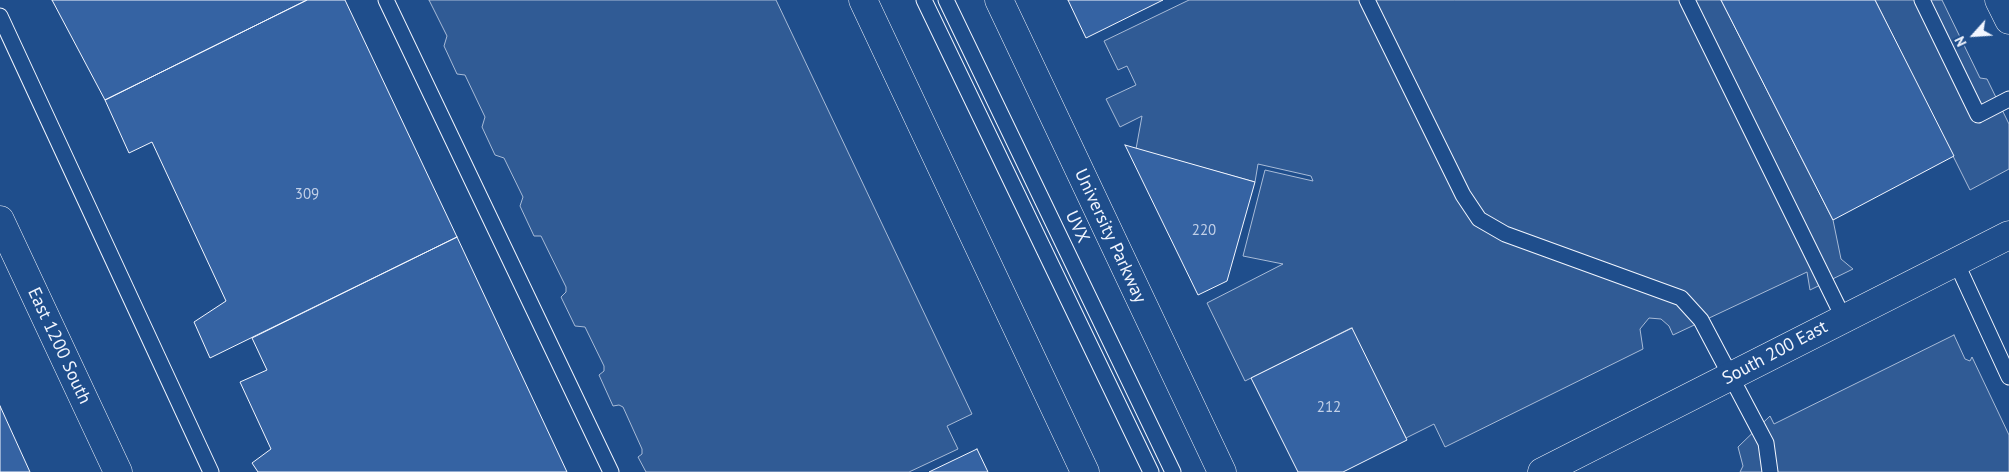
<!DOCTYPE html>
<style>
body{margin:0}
#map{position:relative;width:2009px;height:472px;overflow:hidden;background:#1f4e8c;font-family:"PT Sans",sans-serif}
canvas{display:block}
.north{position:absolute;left:1949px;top:10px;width:50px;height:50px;-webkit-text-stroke:4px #1f4e8c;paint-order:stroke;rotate:244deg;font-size:14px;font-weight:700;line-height:20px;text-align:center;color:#f2f6ff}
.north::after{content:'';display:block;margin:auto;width:18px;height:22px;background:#f2f6ff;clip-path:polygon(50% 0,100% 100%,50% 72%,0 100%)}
</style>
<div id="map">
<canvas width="2009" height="472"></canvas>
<div class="north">N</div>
</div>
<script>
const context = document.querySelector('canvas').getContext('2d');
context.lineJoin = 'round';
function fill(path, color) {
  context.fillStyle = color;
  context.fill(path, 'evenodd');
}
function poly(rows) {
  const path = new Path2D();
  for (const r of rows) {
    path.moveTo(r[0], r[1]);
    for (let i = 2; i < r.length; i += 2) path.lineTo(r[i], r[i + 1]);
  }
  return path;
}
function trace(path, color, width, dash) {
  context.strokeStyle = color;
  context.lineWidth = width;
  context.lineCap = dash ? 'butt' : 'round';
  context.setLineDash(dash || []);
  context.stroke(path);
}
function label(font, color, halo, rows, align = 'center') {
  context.font = font + ' "PT Sans",sans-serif';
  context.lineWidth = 4;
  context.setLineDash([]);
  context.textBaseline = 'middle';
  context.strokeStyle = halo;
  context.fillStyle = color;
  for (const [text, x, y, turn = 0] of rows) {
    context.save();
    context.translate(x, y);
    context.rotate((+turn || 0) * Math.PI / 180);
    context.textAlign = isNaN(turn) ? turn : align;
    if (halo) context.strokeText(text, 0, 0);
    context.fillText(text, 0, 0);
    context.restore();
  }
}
const parking = poly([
 [429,0,776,0,972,414,947,426,958,449,909,472,646,472,638,457,642,454,642,449,623,407,619,405,613,406,599,375,604,371,604,366,585,327,575,326,561,297,566,292,566,287,541,236,534,236,520,206,523,197,504,158,495,155,482,127,485,117,465,75,457,74,444,46,447,36,429,0],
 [1189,0,1721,0,1833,220,1841,259,1853,269,1810,290,1807,272,1673,335,1669,326,1661,319,1649,318,1640,329,1643,349,1445,447,1434,424,1406,438,1351,328,1245,381,1207,303,1283,264,1243,256,1265,170,1313,181,1311,176,1258,164,1255,182,1136,149,1142,116,1120,127,1106,99,1136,85,1127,66,1118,70,1104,41,1189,0],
 [1875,0,1942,0,1980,78,1987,79,2009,124,2009,169,1970,190,1875,0],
 [1954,335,1965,359,1970,361,1972,357,2009,435,2009,472,1740,472,1743,466,1738,447,1770,416,1774,424,1954,335]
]);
const building = poly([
 [52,0,307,0,105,100,52,0],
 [307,0,345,0,457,237,210,358,194,322,226,301,152,142,129,153,105,100,307,0],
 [1068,0,1163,0,1086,38,1068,0],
 [1721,0,1875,0,1954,156,1833,220,1721,0],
 [1125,145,1255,182,1227,281,1198,295,1125,145],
 [457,237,567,472,258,472,252,463,271,449,240,382,267,370,252,338,457,237],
 [1352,328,1407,440,1343,472,1298,472,1251,378,1352,328],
 [0,406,30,472,0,472,0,406],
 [977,449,988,472,929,472,977,449]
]);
const lane = poly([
 [386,0,611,472],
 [924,0,1151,472],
 [946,0,1173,472],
 [1367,0,1463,195,1479,219,1505,234,1681,298,1701,320,1766,443,1770,472],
 [1687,0,1843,317],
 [1922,0,1978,115,2009,99],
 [0,16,211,472],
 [1956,262,2009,377]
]);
const secondary = poly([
 [1999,0,2009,20],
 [0,220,118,472],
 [1542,472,2009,235]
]);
const primary = poly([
 [863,0,1085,472],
 [999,0,1222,472]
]);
const numberNames = [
 ["309",307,195],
 ["220",1204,231],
 ["212",1329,408]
];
const streetNames = [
 ["UVX",1077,227,65],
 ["University Parkway",1110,236,65],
 ["East 1200 South",59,346,65],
 ["South 200 East",1775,353,-28]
];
fill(parking, '#305b95');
trace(parking, '#a8bbd7', 1);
fill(building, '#3563a3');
trace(building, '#f2f6ff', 1);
trace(lane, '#f2f6ff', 17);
trace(secondary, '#f2f6ff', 29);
trace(primary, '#f2f6ff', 29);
trace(lane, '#1f4e8c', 15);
trace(secondary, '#1f4e8c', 28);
trace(primary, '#1f4e8c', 28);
label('15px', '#c3d1e8', null, numberNames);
label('18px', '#f2f6ff', '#1f4e8c', streetNames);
</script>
